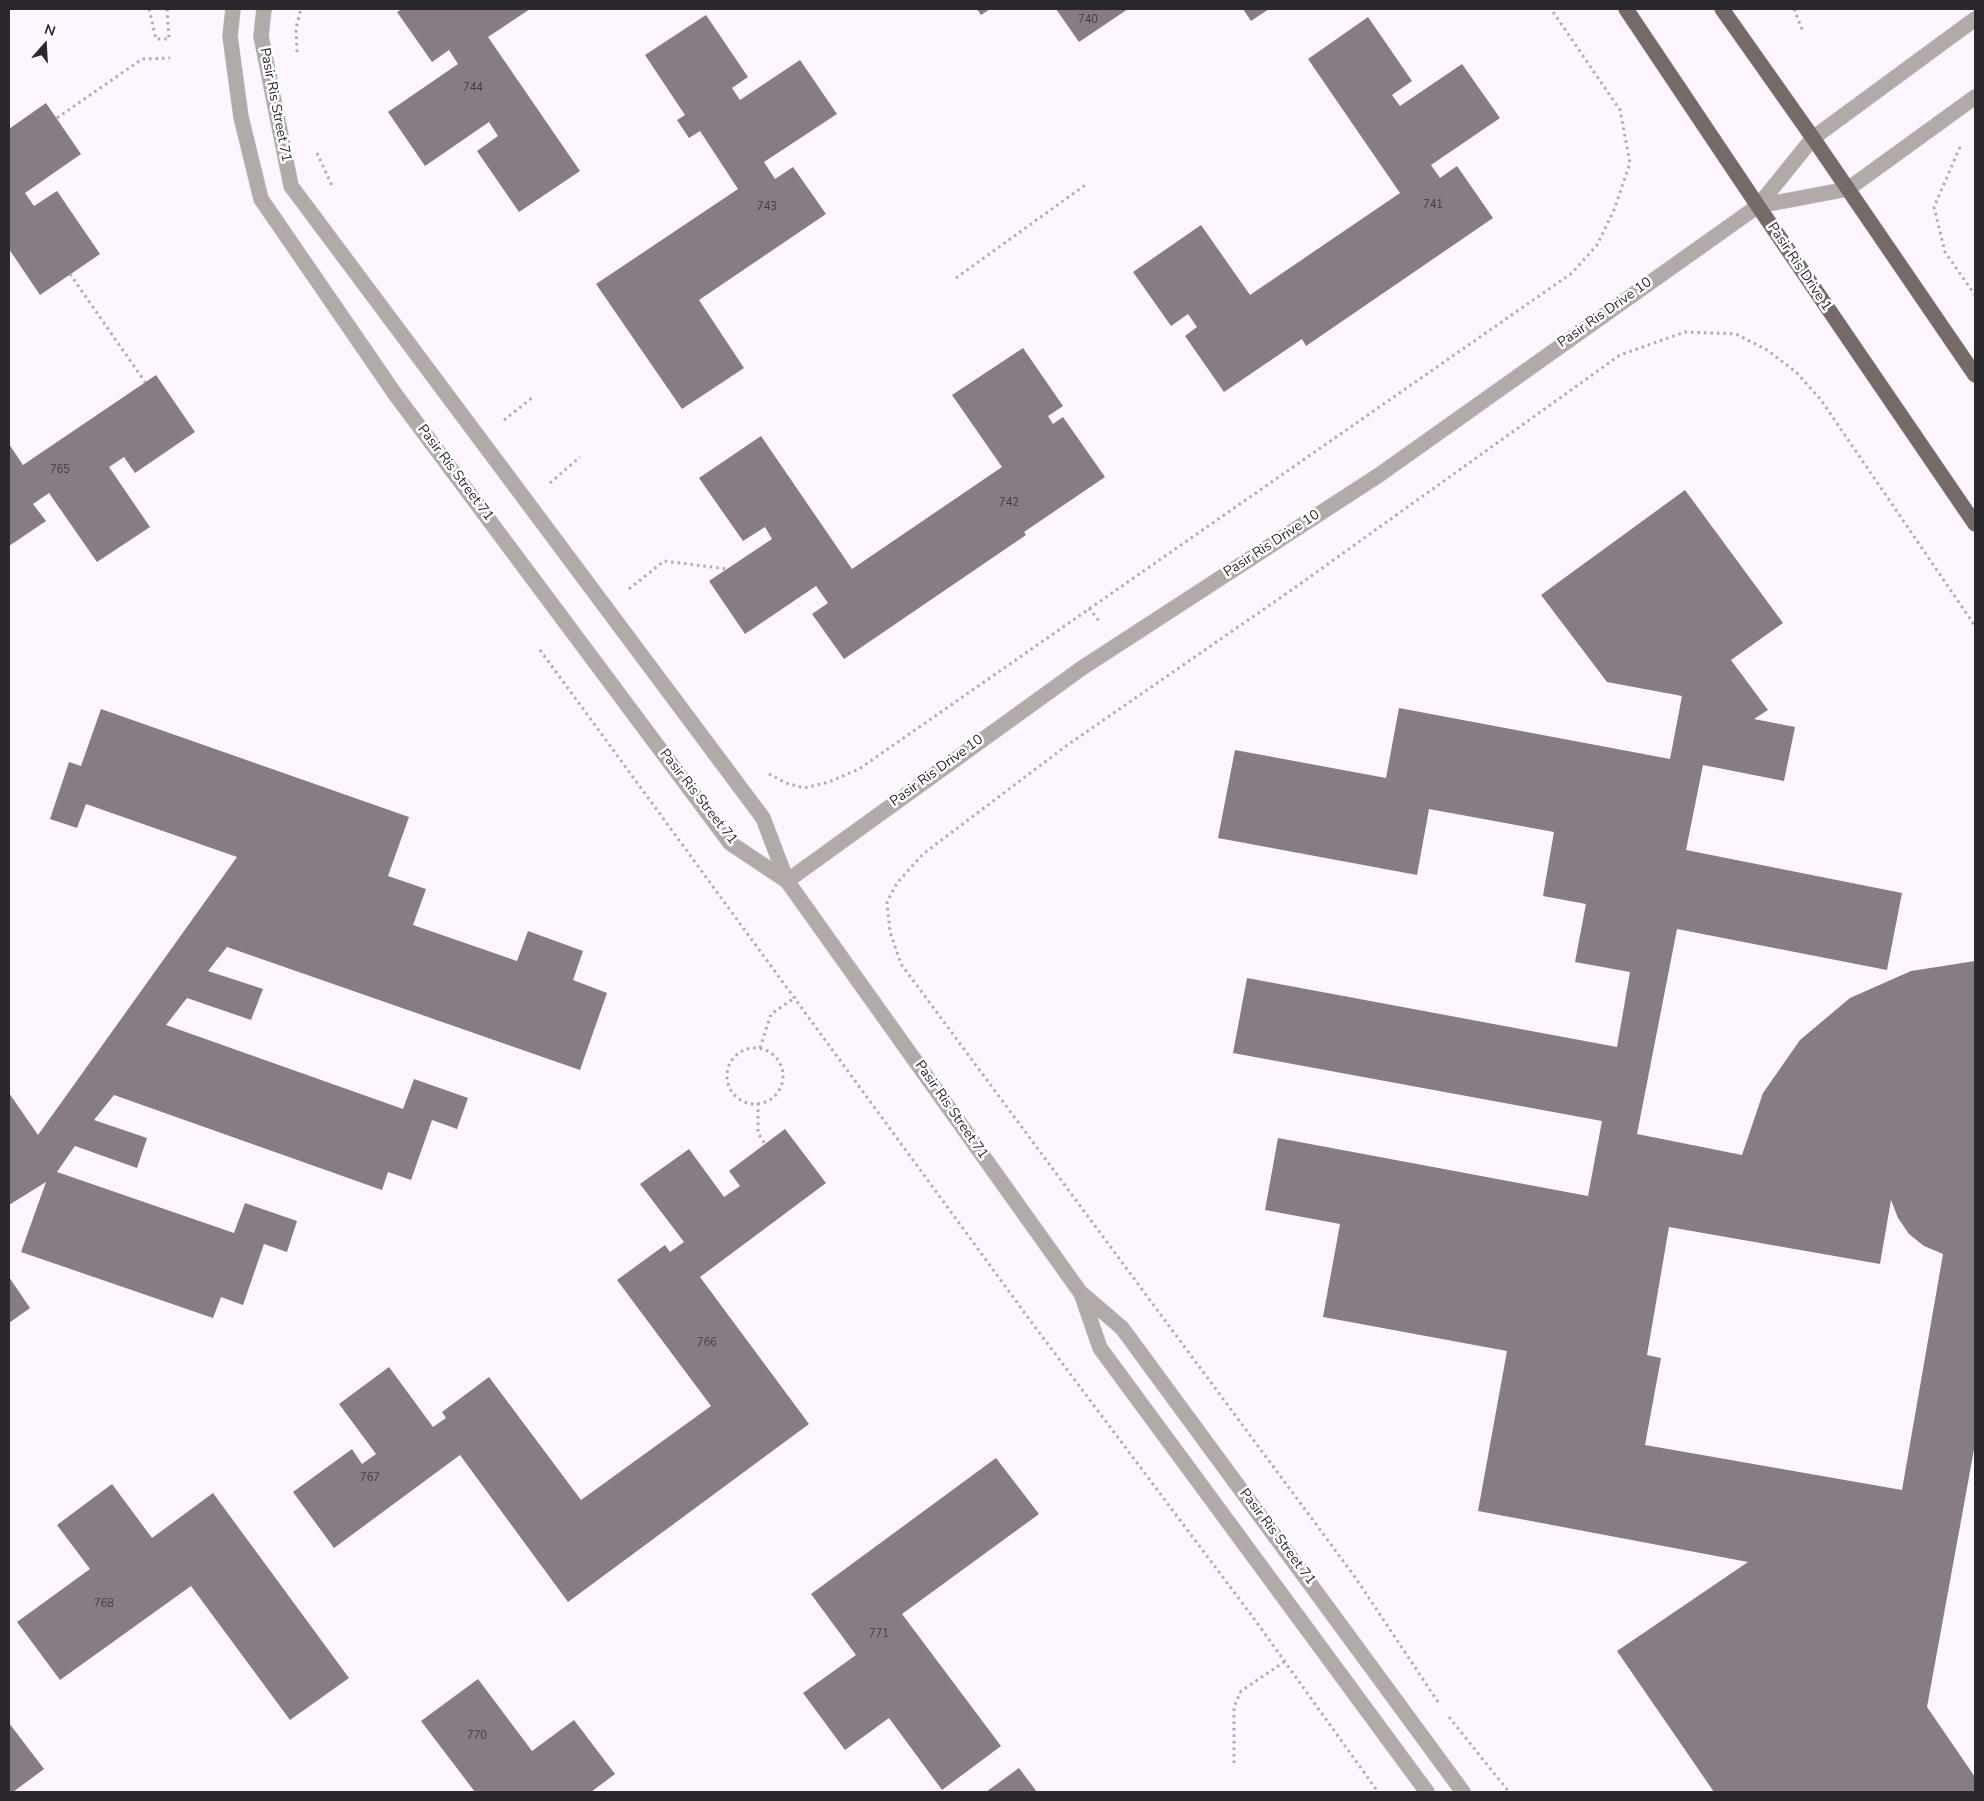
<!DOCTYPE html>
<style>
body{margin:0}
#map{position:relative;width:1984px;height:1801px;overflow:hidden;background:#fdf5ff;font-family:"Nunito Sans",sans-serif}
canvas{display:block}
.frame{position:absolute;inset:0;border:10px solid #2b272c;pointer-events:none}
.north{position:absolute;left:20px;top:20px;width:50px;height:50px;-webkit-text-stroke:4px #fff;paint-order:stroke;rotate:19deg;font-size:14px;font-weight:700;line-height:20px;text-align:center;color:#2b272c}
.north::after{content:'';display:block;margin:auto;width:18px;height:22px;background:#2b272c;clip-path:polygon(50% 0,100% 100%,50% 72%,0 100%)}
</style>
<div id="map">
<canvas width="1984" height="1801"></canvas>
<div class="frame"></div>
<div class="north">N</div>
</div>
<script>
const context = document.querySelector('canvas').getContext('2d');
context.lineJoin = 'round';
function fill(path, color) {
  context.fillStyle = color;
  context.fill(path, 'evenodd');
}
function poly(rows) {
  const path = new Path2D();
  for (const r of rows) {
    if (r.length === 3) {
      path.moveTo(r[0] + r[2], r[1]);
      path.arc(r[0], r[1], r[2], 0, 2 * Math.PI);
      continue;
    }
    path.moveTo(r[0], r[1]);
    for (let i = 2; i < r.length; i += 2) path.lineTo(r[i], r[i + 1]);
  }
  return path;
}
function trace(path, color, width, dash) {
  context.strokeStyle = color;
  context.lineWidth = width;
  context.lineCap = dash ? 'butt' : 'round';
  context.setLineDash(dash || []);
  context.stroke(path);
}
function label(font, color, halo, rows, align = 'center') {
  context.font = font + ' "Nunito Sans",sans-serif';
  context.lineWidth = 5;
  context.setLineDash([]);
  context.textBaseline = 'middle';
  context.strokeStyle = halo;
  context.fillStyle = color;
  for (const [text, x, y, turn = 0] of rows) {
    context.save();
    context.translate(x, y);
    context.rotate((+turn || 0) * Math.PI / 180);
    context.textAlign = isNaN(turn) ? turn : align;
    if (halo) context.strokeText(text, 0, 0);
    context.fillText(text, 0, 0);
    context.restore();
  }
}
const building = poly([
 [402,9,530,9,488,37,580,171,519,212,477,151,498,136,489,122,425,166,388,112,458,64,449,50,432,62,397,12],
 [977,9,990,9,981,15],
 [1056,9,1128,9,1079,42],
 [1243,9,1269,9,1251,21],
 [706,15,748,77,732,88,740,100,800,60,837,114,764,162,775,179,793,167,826,214,699,300,744,368,682,409,596,284,738,189,700,131,689,138,677,120,685,115,645,55],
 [1368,17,1412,81,1392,95,1400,106,1462,64,1500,118,1431,165,1440,178,1457,166,1493,218,1306,346,1302,339,1224,392,1185,336,1197,327,1188,314,1171,326,1133,272,1201,225,1250,295,1400,193,1308,59],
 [46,103,81,154,25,193,34,206,57,191,100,254,40,295,9,249,9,129],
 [1023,348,1063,406,1048,416,1053,424,1063,417,1105,477,1024,532,1026,535,844,659,812,614,828,603,816,586,745,634,709,581,772,539,765,527,743,541,699,478,761,436,852,569,1002,467,952,395],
 [156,375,195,432,135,473,124,457,109,467,150,527,97,562,49,493,33,504,46,521,9,546,9,444,23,465],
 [1685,490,1783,623,1731,660,1768,710,1754,719,1795,727,1784,781,1703,765,1686,850,1902,893,1887,970,1677,929,1637,1134,1742,1155,1763,1093,1800,1040,1850,998,1911,971,1975,961,1975,1444,1927,1707,1975,1777,1975,1792,1714,1792,1617,1651,1748,1562,1478,1511,1507,1351,1323,1317,1340,1224,1265,1210,1278,1138,1588,1196,1602,1121,1233,1053,1247,978,1617,1047,1630,972,1575,962,1586,904,1543,896,1554,832,1429,809,1417,875,1218,838,1235,750,1386,778,1399,708,1670,759,1682,696,1607,682,1541,595],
 [1891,1200,1898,1218,1909,1234,1924,1246,1943,1254,1902,1490,1645,1445,1661,1358,1647,1355,1669,1227,1880,1264],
 [101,709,409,817,388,876,426,889,413,925,517,961,528,931,583,951,573,980,607,993,580,1070,227,947,208,971,263,989,251,1020,187,998,166,1025,403,1109,414,1079,468,1098,457,1129,432,1120,411,1180,388,1172,382,1190,114,1095,94,1120,147,1138,137,1168,75,1146,57,1172,234,1233,245,1203,297,1221,287,1252,264,1244,243,1305,221,1297,213,1318,21,1252,46,1182,9,1205,9,1093,38,1135,237,857,86,804,77,828,50,819,69,762,81,766],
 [785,1129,826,1183,700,1277,809,1424,568,1602,460,1455,334,1548,293,1492,352,1449,362,1464,376,1454,339,1404,389,1367,433,1427,446,1418,442,1412,489,1377,581,1500,711,1406,617,1280,665,1245,670,1252,684,1242,640,1184,689,1149,724,1197,740,1186,729,1171],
 [9,1277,30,1308,9,1323],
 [996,1458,1039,1514,902,1614,1001,1746,942,1790,889,1718,845,1750,803,1693,856,1655,811,1594],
 [112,1484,152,1538,213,1493,349,1678,290,1720,191,1586,60,1680,17,1622,90,1569,57,1525],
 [478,1679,532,1751,574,1720,615,1774,591,1792,475,1792,421,1721],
 [9,1723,44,1769,13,1792,9,1792],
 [1019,1768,1037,1792,986,1792]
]);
const path = poly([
 [149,9,156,39,169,39,167,9],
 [1794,9,1803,32],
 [297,52,296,28,301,9],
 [57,118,142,59,170,58],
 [1960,147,1934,207,1945,252,1975,295],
 [317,153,333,188],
 [70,274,145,382],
 [956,278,1088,183],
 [504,420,532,398],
 [550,483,580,457],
 [629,589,664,561,727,569],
 [1089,608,1099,621],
 [540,650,1035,1327,1255,1620,1378,1792],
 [769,774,786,783,804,788,829,782,859,769,1572,273,1597,245,1614,210,1630,163,1620,110,1551,9],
 [760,1048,771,1014,796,997],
 [755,1076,28],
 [758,1103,758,1133,765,1144],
 [1438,1702,1355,1577,901,964,890,932,887,902,897,883,923,854,1066,746,1293,589,1620,355,1685,332,1736,334,1767,350,1796,372,1821,400,1975,626],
 [1449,1717,1509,1792],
 [1234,1763,1234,1707,1241,1691,1284,1662]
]);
const minor = poly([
 [233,9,230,36,241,117,261,199,395,394,730,843,787,881],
 [264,9,261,36,291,186,763,818,787,881,1080,1292,1122,1328,1463,1792],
 [1758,206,1848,189,1975,97],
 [787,881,1082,668,1379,475,1758,206,1813,138,1975,19],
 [1081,1293,1100,1348,1427,1792]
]);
const major = poly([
 [1626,9,1758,206,1975,524],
 [1722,9,1813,138,1975,375]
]);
const numberNames = [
 ["740",1088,20],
 ["744",473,88],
 ["741",1433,205],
 ["743",767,207],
 ["765",60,470],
 ["742",1009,503],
 ["766",707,1343],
 ["767",370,1478],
 ["768",104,1604],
 ["771",879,1634],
 ["770",477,1736]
];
const streetNames = [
 ["Pasir Ris Street 71",275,105,79],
 ["Pasir Ris Drive 1",1799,267,56],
 ["Pasir Ris Drive 10",1605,313,-35],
 ["Pasir Ris Street 71",455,473,53],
 ["Pasir Ris Drive 10",1272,544,-33],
 ["Pasir Ris Drive 10",937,771,-36],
 ["Pasir Ris Street 71",698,797,52],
 ["Pasir Ris Street 71",951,1110,55],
 ["Pasir Ris Street 71",1277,1537,53]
];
fill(building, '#877c85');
trace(minor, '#d7d0d9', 16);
trace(major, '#d7d0d9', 16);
trace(path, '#b1aab3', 3, [2.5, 4]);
trace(minor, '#b1aaa8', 15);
trace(major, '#756a67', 15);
label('11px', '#423c42', null, numberNames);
label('14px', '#2b272c', '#fff', streetNames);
</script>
